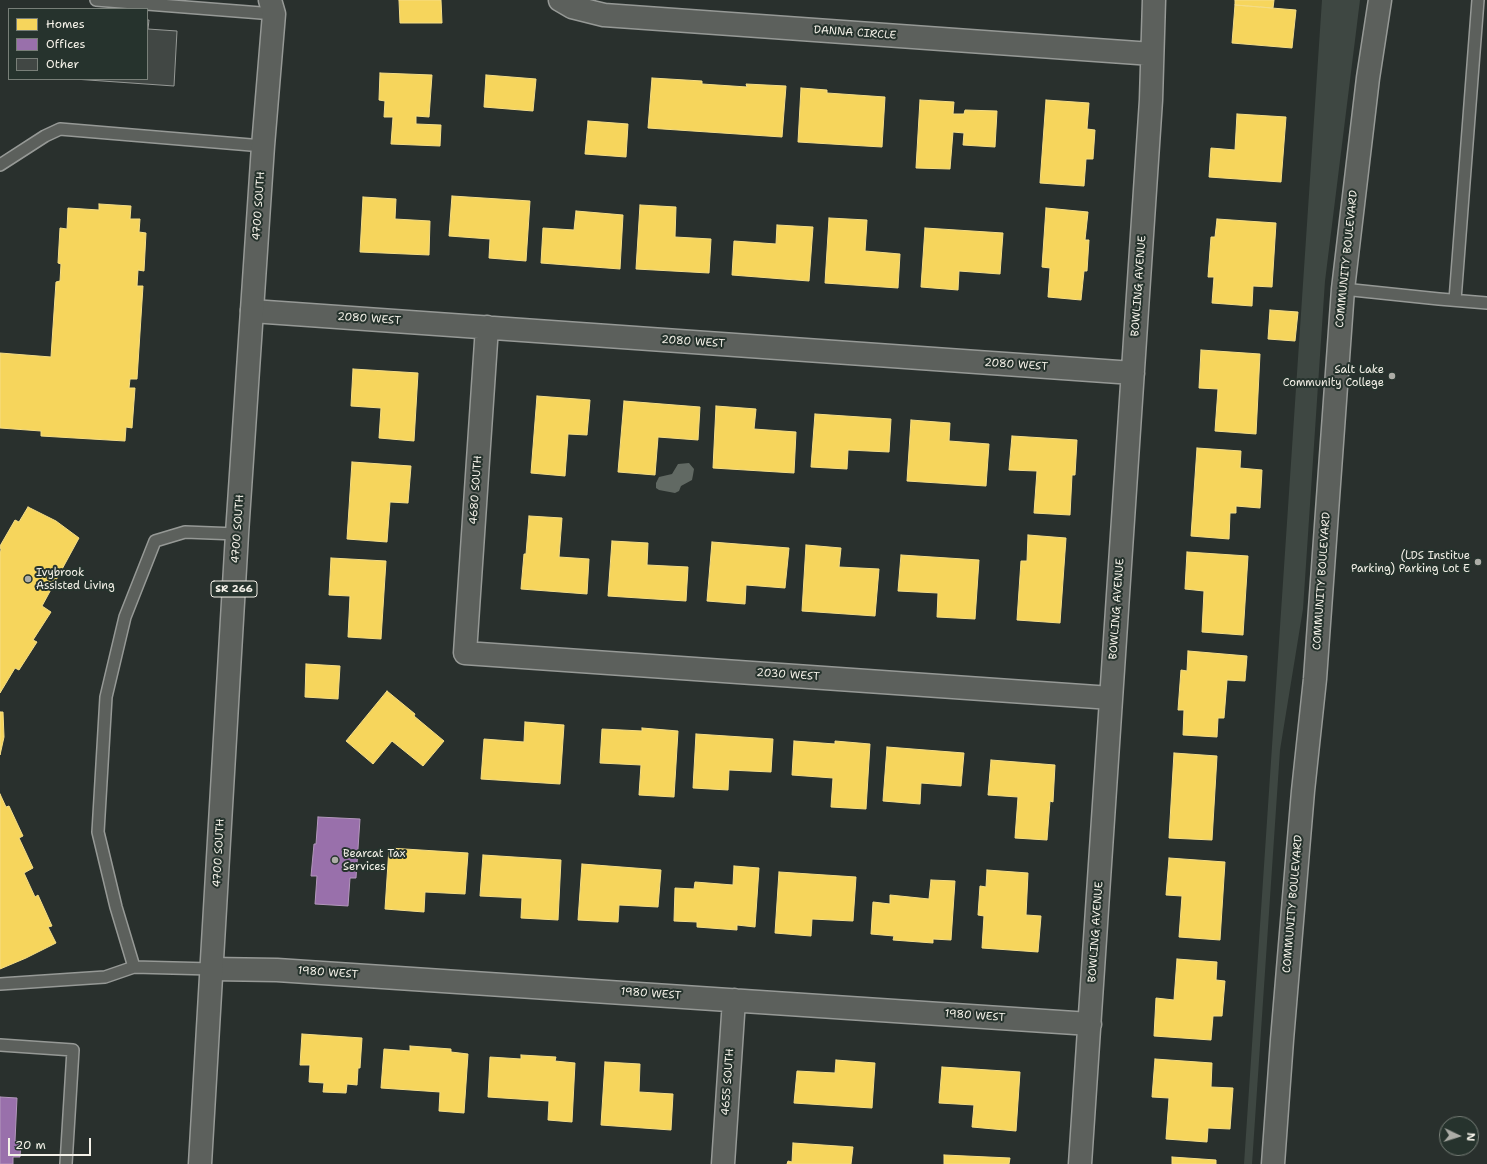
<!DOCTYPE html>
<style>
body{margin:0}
#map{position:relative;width:1487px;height:1164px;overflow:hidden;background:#29302d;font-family:"Shantell Sans",sans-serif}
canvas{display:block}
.legend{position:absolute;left:8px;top:8px;width:140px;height:72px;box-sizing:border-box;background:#26332d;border:1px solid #787f78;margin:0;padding:5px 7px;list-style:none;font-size:12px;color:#f4f1e8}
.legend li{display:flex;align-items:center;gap:8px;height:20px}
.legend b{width:20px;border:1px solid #787f78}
.north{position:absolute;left:1439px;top:1116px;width:40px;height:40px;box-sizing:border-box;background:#26332d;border:1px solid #787f78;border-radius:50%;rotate:94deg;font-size:11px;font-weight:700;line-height:16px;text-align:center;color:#f4f1e8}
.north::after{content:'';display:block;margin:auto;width:14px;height:18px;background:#adada7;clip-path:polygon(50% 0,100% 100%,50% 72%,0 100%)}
.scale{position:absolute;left:8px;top:1138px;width:83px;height:18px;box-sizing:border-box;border:2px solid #f4f1e8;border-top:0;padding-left:5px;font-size:12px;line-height:14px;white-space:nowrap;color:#f4f1e8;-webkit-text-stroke:3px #26332d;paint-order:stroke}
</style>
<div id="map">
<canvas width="1487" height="1164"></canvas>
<ul class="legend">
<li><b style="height:11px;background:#f6d55c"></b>Homes</li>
<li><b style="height:11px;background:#9970ab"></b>Offices</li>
<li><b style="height:11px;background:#414744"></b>Other</li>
</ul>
<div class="north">N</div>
<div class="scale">20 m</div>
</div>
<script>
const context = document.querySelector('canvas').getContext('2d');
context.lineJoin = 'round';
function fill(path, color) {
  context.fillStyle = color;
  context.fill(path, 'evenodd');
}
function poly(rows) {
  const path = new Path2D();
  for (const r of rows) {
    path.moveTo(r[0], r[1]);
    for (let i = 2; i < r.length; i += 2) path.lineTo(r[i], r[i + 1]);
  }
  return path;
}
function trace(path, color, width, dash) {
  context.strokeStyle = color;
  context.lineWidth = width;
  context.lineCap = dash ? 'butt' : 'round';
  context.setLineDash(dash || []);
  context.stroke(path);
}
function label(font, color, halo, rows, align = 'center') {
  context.font = font + ' "Shantell Sans",sans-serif';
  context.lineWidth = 4;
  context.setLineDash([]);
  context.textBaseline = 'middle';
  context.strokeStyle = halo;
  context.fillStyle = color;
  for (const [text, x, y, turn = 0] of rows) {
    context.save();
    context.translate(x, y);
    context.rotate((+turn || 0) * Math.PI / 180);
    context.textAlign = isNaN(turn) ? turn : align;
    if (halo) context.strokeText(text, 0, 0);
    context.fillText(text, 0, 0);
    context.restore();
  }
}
const green = poly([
 [1322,0,1360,0,1325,281,1303,609,1280,750,1252,1164,1244,1164]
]);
const water = poly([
 [689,463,694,469,693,475,692,480,681,486,679,491,675,493,659,490,656,488,656,483,659,477,672,474,678,464]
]);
const homes = poly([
 [399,0,441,0,442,23,400,23,399,0],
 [1235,0,1274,0,1273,8,1235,5,1235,0],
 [1235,5,1296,10,1292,48,1232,43,1235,5],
 [380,73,432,75,429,117,416,116,416,124,441,125,440,146,391,144,393,117,384,117,385,101,379,100,380,73],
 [486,75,536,79,533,111,484,107,486,75],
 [652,78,702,81,702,84,747,87,746,84,786,86,782,137,648,128,652,78],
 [801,88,827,90,827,93,885,97,882,147,798,142,801,88],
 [920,100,954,102,953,114,964,114,965,110,997,111,995,147,963,145,964,133,953,132,950,169,916,168,920,100],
 [1046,100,1089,103,1087,129,1095,130,1093,159,1086,159,1084,186,1040,183,1046,100],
 [1237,114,1286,117,1281,182,1209,177,1211,148,1235,150,1237,114],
 [588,121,628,124,626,157,585,154,588,121],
 [452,196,530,201,526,261,489,258,490,239,449,236,452,196],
 [363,197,396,199,395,219,430,221,429,255,360,252,363,197],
 [99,204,131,206,130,219,140,219,139,232,146,233,144,271,138,270,137,286,143,286,137,379,130,379,129,388,135,388,132,428,126,427,125,441,41,436,41,431,0,428,0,353,51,357,56,282,60,281,61,264,58,263,60,228,67,229,68,208,99,210,99,204],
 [640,205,676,207,675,237,711,239,709,273,636,269,640,205],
 [1046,208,1088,212,1085,240,1089,240,1087,271,1084,271,1081,300,1048,297,1050,268,1042,267,1046,208],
 [576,211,623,215,620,269,541,263,543,228,574,230,576,211],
 [829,218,867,220,865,251,900,254,898,288,825,283,829,218],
 [1217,219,1276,223,1272,287,1253,286,1252,306,1212,303,1214,277,1208,277,1211,237,1215,237,1217,219],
 [777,225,813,227,809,281,732,275,734,241,776,244,777,225],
 [925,228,1003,233,1000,274,959,271,958,290,921,287,925,228],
 [1270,310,1298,312,1295,341,1268,339,1270,310],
 [1201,350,1260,354,1256,434,1215,431,1218,389,1199,388,1201,350],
 [353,369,418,373,414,441,379,438,381,408,351,406,353,369],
 [537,396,590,400,587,435,568,434,565,476,531,473,537,396],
 [624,401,700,407,698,440,658,437,655,475,618,472,624,401],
 [716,406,756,409,754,429,796,432,794,473,713,468,716,406],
 [815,414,891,419,889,452,848,450,847,469,811,467,815,414],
 [911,420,950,423,949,441,989,444,986,486,907,481,911,420],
 [1012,436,1077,440,1075,475,1072,475,1070,515,1034,513,1037,471,1009,470,1012,436],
 [1197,448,1241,451,1240,468,1262,470,1260,508,1236,506,1236,513,1230,513,1229,539,1191,536,1197,448],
 [352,462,411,466,408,503,390,502,387,542,347,539,352,462],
 [28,507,56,521,79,538,42,606,51,612,33,640,37,642,19,670,15,668,0,693,0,552,1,550,0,546,15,520,19,522,28,507],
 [529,516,562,518,559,557,589,559,587,594,521,589,524,554,526,554,529,516],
 [1028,535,1066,538,1060,623,1017,620,1021,561,1027,561,1028,535],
 [612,541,648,543,647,565,688,567,686,601,608,596,612,541],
 [712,542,789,548,785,588,746,585,745,604,707,601,712,542],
 [806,545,841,548,839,567,879,569,875,616,802,611,806,545],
 [1187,552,1248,556,1243,635,1202,632,1204,591,1185,589,1187,552],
 [901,555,979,560,975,619,937,617,938,593,898,591,901,555],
 [331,558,386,561,381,639,348,637,350,596,329,595,331,558],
 [1188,651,1247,656,1245,681,1227,680,1224,718,1218,718,1217,737,1183,735,1184,710,1178,710,1181,670,1187,671,1188,651],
 [306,664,340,666,338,699,305,697,306,664],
 [387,691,415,714,414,716,444,741,423,766,392,741,373,764,346,741,387,691],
 [0,712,3,712,4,737,0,755,0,712],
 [525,722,564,725,560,784,481,779,484,739,524,742,525,722],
 [642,728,678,731,674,797,639,795,641,765,600,763,602,729,642,731,642,728],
 [696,734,773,739,771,772,729,770,728,790,693,788,696,734],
 [794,741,835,744,835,741,870,744,866,809,831,807,833,778,792,775,794,741],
 [887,747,964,753,961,786,921,783,920,804,883,801,887,747],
 [1174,753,1217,756,1212,840,1169,838,1174,753],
 [991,760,1055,765,1053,802,1050,801,1047,840,1015,838,1018,797,988,795,991,760],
 [0,794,6,807,9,806,23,836,19,838,33,868,24,873,35,897,38,895,52,926,48,927,56,943,26,958,0,969,0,794],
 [389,848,468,853,465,894,425,892,424,912,385,909,389,848],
 [483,855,561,860,558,920,521,918,522,898,480,896,483,855],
 [1169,858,1225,862,1220,940,1179,937,1182,896,1166,895,1169,858],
 [582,864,661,870,658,907,619,905,618,922,578,920,582,864],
 [734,866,759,868,755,927,737,925,737,930,697,927,697,922,674,921,675,888,694,889,695,882,733,885,734,866],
 [987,870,1028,873,1026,915,1041,916,1038,952,982,948,984,916,978,915,980,886,986,887,987,870],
 [779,872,856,877,853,921,812,919,811,936,775,933,779,872],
 [931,880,955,881,951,940,933,939,933,943,893,940,894,936,871,934,873,902,890,904,890,895,929,899,931,880],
 [1177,959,1217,962,1216,980,1225,981,1222,1016,1213,1016,1211,1040,1154,1036,1156,998,1174,1000,1177,959],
 [302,1034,362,1038,360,1068,358,1068,357,1085,347,1084,346,1093,323,1092,324,1083,309,1082,310,1065,300,1065,302,1034],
 [410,1046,451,1049,451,1052,468,1054,464,1113,439,1111,440,1092,381,1088,384,1049,410,1051,410,1046],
 [521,1055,556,1057,555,1061,575,1063,572,1122,548,1120,549,1101,488,1097,490,1057,521,1059,521,1055],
 [1155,1059,1212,1063,1211,1087,1233,1088,1230,1129,1208,1128,1207,1142,1166,1139,1169,1098,1152,1097,1155,1059],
 [836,1060,875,1063,872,1108,794,1103,797,1071,835,1073,836,1060],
 [605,1062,640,1064,639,1092,673,1094,671,1130,601,1125,605,1062],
 [942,1067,1020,1072,1016,1131,972,1127,974,1105,939,1103,942,1067],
 [793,1143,853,1147,851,1164,787,1164,788,1161,792,1162,793,1143],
 [944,1155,1010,1158,1009,1164,944,1164,944,1155],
 [1172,1157,1216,1160,1216,1164,1172,1164,1172,1157]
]);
const offices = poly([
 [318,817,360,819,356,878,350,878,348,906,315,904,317,876,311,876,314,844,316,844,318,817],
 [0,1097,17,1098,15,1141,21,1142,20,1157,13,1157,13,1164,0,1164,0,1097]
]);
const building = poly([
 [147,20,149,20,148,29,177,31,174,86,74,79,147,79,147,20]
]);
const service = poly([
 [96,0,274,14],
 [0,165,45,136,60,129,263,146],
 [1343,289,1439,299,1487,303],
 [1455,300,1478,0],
 [212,969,134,967,116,907,98,832,106,697,125,617,155,541,185,532,237,534],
 [0,984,105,977,134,967],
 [0,1045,73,1050,66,1164]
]);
const minor = poly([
 [560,0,572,7,604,15,1152,54],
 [252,311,1133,373],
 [487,327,465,653,1111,698],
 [212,969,277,970,1090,1024],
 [723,1164,734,1000],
 [1080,1164,1151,100,1154,0]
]);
const tertiary = poly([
 [1273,1164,1282,1040,1303,791,1315,679,1343,289,1368,78,1380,0]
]);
const primary = poly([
 [200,1164,237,534,263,146,274,14,270,0]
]);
const markers = [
 [1392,376,4,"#adada7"],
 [1478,562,4,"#adada7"],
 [28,579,4,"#adada7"],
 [335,860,4,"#adada7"]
];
const shields = [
 [234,589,46]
];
const shieldNames = [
 ["SR 266",234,589]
];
const streetNames = [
 ["DANNA CIRCLE",855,33,4],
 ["4700 SOUTH",259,206,-86],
 ["COMMUNITY BOULEVARD",1347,259,-84],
 ["BOWLING AVENUE",1139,286,-86],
 ["2080 WEST",369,319,4],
 ["2080 WEST",693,342,4],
 ["2080 WEST",1016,365,4],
 ["4680 SOUTH",476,490,-86],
 ["4700 SOUTH",238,529,-86],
 ["COMMUNITY BOULEVARD",1322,581,-86],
 ["BOWLING AVENUE",1117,609,-86],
 ["2030 WEST",788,675,4],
 ["4700 SOUTH",219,853,-87],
 ["COMMUNITY BOULEVARD",1293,904,-85],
 ["BOWLING AVENUE",1096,932,-86],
 ["1980 WEST",328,973,4],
 ["1980 WEST",651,994,4],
 ["1980 WEST",975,1016,4],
 ["4655 SOUTH",728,1082,-86]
];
const poiNames = [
 ["Salt Lake",1384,370],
 ["Community College",1384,383],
 ["(LDS Institue",1470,556],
 ["Parking) Parking Lot E",1470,569],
 ["Ivybrook",36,573,"left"],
 ["Assisted Living",36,586,"left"],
 ["Bearcat Tax",343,854,"left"],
 ["Services",343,867,"left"]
];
fill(green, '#3e4742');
fill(water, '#616963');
fill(homes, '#f6d55c');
trace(homes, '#f5dd86', 1);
fill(offices, '#9970ab');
trace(offices, '#b497bd', 1);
fill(building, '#414744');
trace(building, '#969996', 1);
trace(service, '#969996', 14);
trace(minor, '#969996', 25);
trace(tertiary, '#969996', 25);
trace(primary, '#969996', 25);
trace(service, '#5c605c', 11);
trace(minor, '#5c605c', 22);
trace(tertiary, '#5c605c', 22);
trace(primary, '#5c605c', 22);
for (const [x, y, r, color] of markers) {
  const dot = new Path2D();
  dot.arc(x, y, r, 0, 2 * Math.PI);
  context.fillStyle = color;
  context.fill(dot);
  trace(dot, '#26332d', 1.5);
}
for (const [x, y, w] of shields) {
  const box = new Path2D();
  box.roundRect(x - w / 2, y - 8, w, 16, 3);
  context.fillStyle = '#26332d';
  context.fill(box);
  trace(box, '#f4f1e8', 1);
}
label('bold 10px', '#f4f1e8', null, shieldNames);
label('11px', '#f4f1e8', '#26332d', streetNames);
label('11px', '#f4f1e8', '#26332d', poiNames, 'right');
</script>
